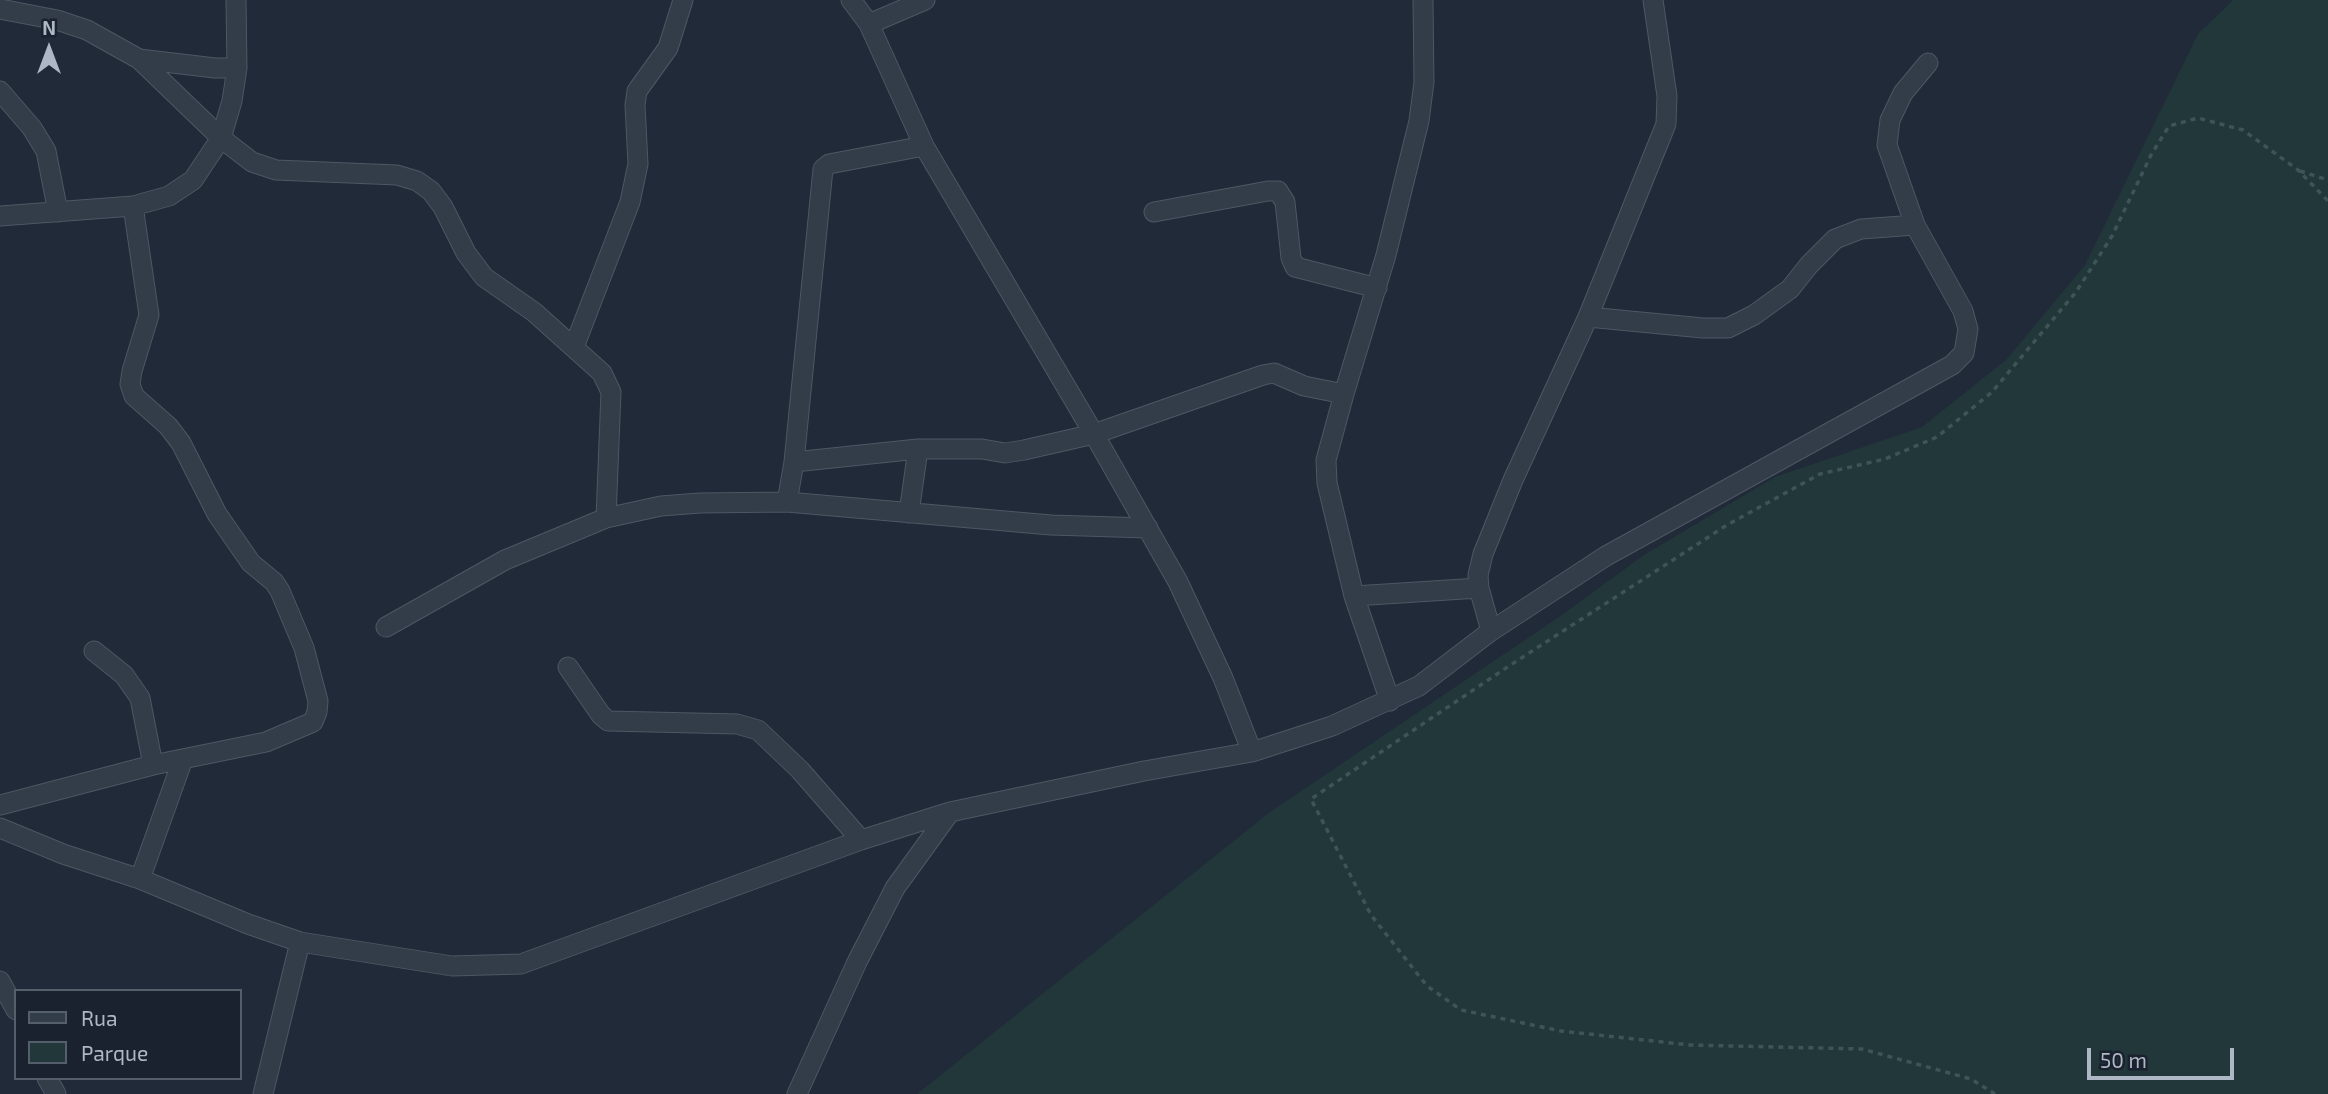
<!DOCTYPE html>
<style>
body{margin:0}
#map{position:relative;width:2328px;height:1094px;overflow:hidden;background:#202a39;font-family:"Exo 2",sans-serif}
canvas{display:block}
.legend{position:absolute;left:14px;top:989px;width:228px;height:91px;box-sizing:border-box;background:#19222e;border:2px solid #555e6b;margin:0;padding:9px 12px;list-style:none;font-size:21px;color:#aeb7c6}
.legend li{display:flex;align-items:center;gap:14px;height:35px}
.legend b{width:35px;border:2px solid #555e6b}
.north{position:absolute;left:14px;top:14px;width:70px;height:70px;-webkit-text-stroke:5px #19222e;paint-order:stroke;rotate:0deg;font-size:19px;font-weight:700;line-height:28px;text-align:center;color:#aeb7c6}
.north::after{content:'';display:block;margin:auto;width:24px;height:32px;background:#aeb7c6;clip-path:polygon(50% 0,100% 100%,50% 72%,0 100%)}
.scale{position:absolute;left:2087px;top:1048px;width:147px;height:32px;box-sizing:border-box;border:4px solid #aeb7c6;border-top:0;padding-left:9px;font-size:21px;line-height:24px;white-space:nowrap;color:#aeb7c6;-webkit-text-stroke:5px #19222e;paint-order:stroke}
</style>
<div id="map">
<canvas width="2328" height="1094"></canvas>
<ul class="legend">
<li><b style="height:9px;background:#333c49"></b>Rua</li>
<li><b style="height:19px;background:#22373a"></b>Parque</li>
</ul>
<div class="north">N</div>
<div class="scale">50 m</div>
</div>
<script>
const context = document.querySelector('canvas').getContext('2d');
context.lineJoin = 'round';
function fill(path, color) {
  context.fillStyle = color;
  context.fill(path, 'evenodd');
}
function poly(rows) {
  const path = new Path2D();
  for (const r of rows) {
    path.moveTo(r[0], r[1]);
    for (let i = 2; i < r.length; i += 2) path.lineTo(r[i], r[i + 1]);
  }
  return path;
}
function trace(path, color, width, dash) {
  context.strokeStyle = color;
  context.lineWidth = width;
  context.lineCap = dash ? 'butt' : 'round';
  context.setLineDash(dash || []);
  context.stroke(path);
}
const green = poly([
 [2233,0,2328,0,2328,1094,917,1094,1270,812,1556,619,1644,555,1775,477,1922,427,2007,359,2085,265,2198,34]
]);
const path = poly([
 [2300,171,2328,180],
 [1995,1094,1971,1079,1862,1049,1690,1045,1561,1031,1461,1010,1427,986,1371,915,1311,799,1509,666,1727,525,1820,474,1885,459,1937,437,1992,392,2076,292,2112,236,2151,155,2169,126,2198,118,2243,130,2298,170,2328,201]
]);
const minor = poly([
 [851,0,869,24,924,146,1094,434,1178,582,1223,678,1252,752],
 [0,9,57,20,87,30,139,59,221,138,252,162,276,170,397,175,417,181,431,191,443,207,466,253,484,277,534,312,602,373,611,392,606,518],
 [869,24,925,0],
 [139,59,215,68,237,68],
 [0,91,32,128,46,151,58,212],
 [133,206,149,315,132,371,130,384,134,396,168,426,181,443,217,514,251,563,274,582,280,591,304,648,318,701,317,712,313,722,266,742,153,765],
 [1154,212,1268,191,1278,191,1285,202,1291,258,1295,267,1377,288],
 [0,216,133,206,169,196,193,180,221,138,232,101,237,68,236,0],
 [1588,317,1703,328,1728,328,1754,315,1790,289,1809,265,1835,239,1861,229,1915,225],
 [574,347,630,202,638,164,635,105,637,91,668,48,683,0],
 [794,462,823,169,829,164,924,146],
 [787,502,794,462,918,449,982,449,1005,453,1024,450,1094,434,1263,375,1274,373,1304,386,1344,394],
 [909,513,918,449],
 [1354,596,1479,588],
 [386,627,505,560,606,518,661,506,700,503,787,502,1051,525,1148,528],
 [1491,631,1479,588,1478,575,1483,554,1513,480,1588,317,1666,124,1667,96,1653,0],
 [568,667,601,715,608,721,737,724,758,730,800,770,861,840],
 [1390,701,1354,596,1327,483,1326,460,1344,394,1386,255,1419,121,1424,82,1423,0],
 [0,805,153,765,140,698,124,675,94,651],
 [0,828,63,854,140,879,248,924,300,942,452,966,521,964,861,840,950,812,1144,771,1252,752,1332,726,1419,686,1491,631,1606,556,1952,365,1964,353,1968,329,1963,311,1915,225,1887,145,1890,120,1903,93,1928,63],
 [140,879,183,759],
 [0,981,16,1010],
 [47,1078,56,1094],
 [263,1094,300,942],
 [797,1094,857,962,895,888,950,812]
]);
fill(green, '#22373a');
trace(minor, '#4e5764', 21);
trace(path, '#3f5457', 3.5, [5, 5]);
trace(minor, '#333c49', 19);
</script>
